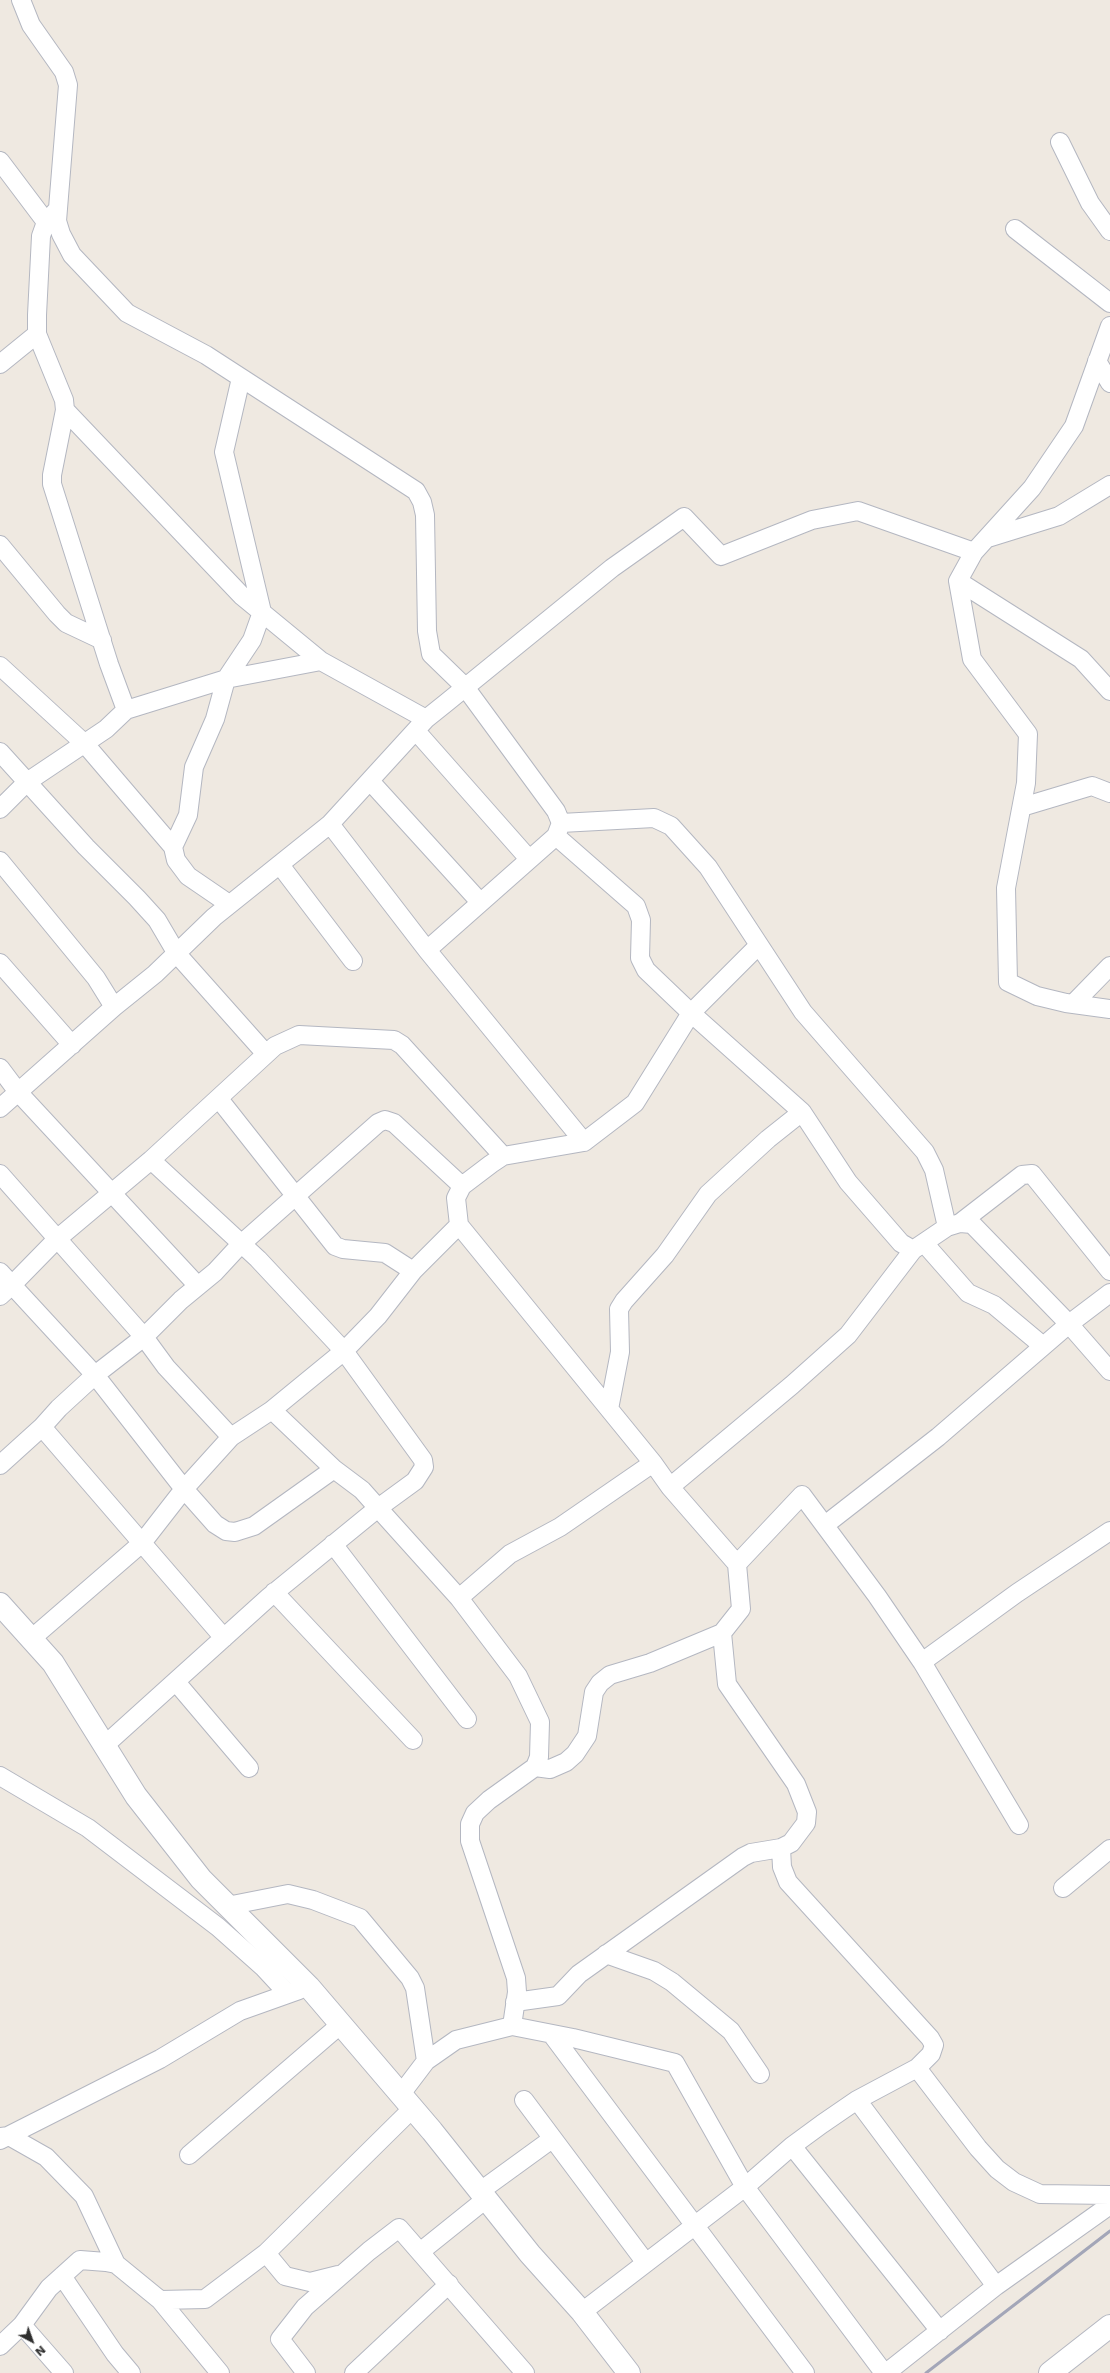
<!DOCTYPE html>
<style>
body{margin:0}
#map{position:relative;width:1110px;height:2373px;overflow:hidden;background:#efe9e1;font-family:"DejaVu Sans",sans-serif}
canvas{display:block}
.north{position:absolute;left:12px;top:2321px;width:40px;height:40px;-webkit-text-stroke:3px #fff;paint-order:stroke;rotate:139deg;font-size:11px;font-weight:700;line-height:16px;text-align:center;color:#2e2e2e}
.north::after{content:'';display:block;margin:auto;width:14px;height:18px;background:#2e2e2e;clip-path:polygon(50% 0,100% 100%,50% 72%,0 100%)}
</style>
<div id="map">
<canvas width="1110" height="2373"></canvas>
<div class="north">N</div>
</div>
<script>
const context = document.querySelector('canvas').getContext('2d');
context.lineJoin = 'round';
function poly(rows) {
  const path = new Path2D();
  for (const r of rows) {
    path.moveTo(r[0], r[1]);
    for (let i = 2; i < r.length; i += 2) path.lineTo(r[i], r[i + 1]);
  }
  return path;
}
function trace(path, color, width, dash) {
  context.strokeStyle = color;
  context.lineWidth = width;
  context.lineCap = dash ? 'butt' : 'round';
  context.setLineDash(dash || []);
  context.stroke(path);
}
const street = poly([
 [21,0,31,25,64,72,68,85,57,221,61,234,72,255,127,313,206,355,416,491,422,502,425,515,427,631,431,654,465,687,556,811,561,823,556,836],
 [1060,142,1090,203,1110,231],
 [0,161,46,222],
 [56,211,46,222,41,236,37,315,37,334,64,400,65,410,52,475,52,484,109,664,126,710],
 [1015,229,1110,303],
 [1110,326,1074,426,1032,488,974,552,958,581,972,659,1028,734,1026,783,1006,888,1008,982,1037,996,1066,1003,1110,1009],
 [1097,361,1110,383],
 [0,364,37,334],
 [65,410,242,596,321,661,426,719],
 [988,538,1059,516,1110,485],
 [0,545,57,614,66,623,102,640],
 [958,581,1081,659,1110,691],
 [0,666,85,744,173,847],
 [416,731,529,859],
 [0,752,86,847,137,898,157,920,177,954,266,1054],
 [370,781,480,902],
 [1022,807,1092,786,1110,793],
 [0,809,27,782,106,729,126,710,226,679,321,661],
 [561,823,654,818,671,826,708,867,803,1012,925,1152,934,1170,947,1227],
 [330,824,427,950,584,1142,503,1156,491,1164,462,1186,456,1198,459,1225],
 [0,861,96,978,114,1007],
 [280,865,353,961],
 [229,904,188,876,176,860,173,847,188,815,194,767,215,719,226,679,252,640,262,612,224,452,241,378],
 [427,950,556,836,636,906,641,920,640,958,646,970,691,1013,802,1112],
 [0,963,72,1045],
 [1073,1004,1110,966],
 [0,1068,18,1092,198,1286],
 [219,1099,335,1246,343,1249,385,1253,413,1271,459,1225,653,1463,670,1487,737,1564,802,1495,877,1596,922,1662,1019,1825],
 [0,1108,114,1007,155,974,214,917,330,824,426,719,446,703,612,568,684,517,721,556,812,520,858,511,974,552],
 [584,1142,635,1103,691,1013,758,946],
 [0,1174,144,1337,166,1367,231,1437],
 [960,1223,1022,1175,1032,1174,1110,1271],
 [924,1243,968,1293,994,1305,1043,1346],
 [413,1271,378,1316,344,1351,423,1460,424,1467,415,1481,378,1508,459,1598,518,1676,540,1722,539,1757,535,1767,489,1800,475,1813,470,1824,470,1841,516,1978,517,1992,512,2026],
 [0,1272,12,1285,0,1296],
 [609,1409,620,1352,619,1309,624,1301,665,1255,708,1194,768,1139,802,1112,848,1182,901,1243,913,1250,947,1227,960,1223,972,1224,1069,1324,1110,1371],
 [42,1427,142,1543,184,1489,231,1437,272,1410],
 [0,1465,42,1427,59,1408,95,1375,144,1337,181,1300,215,1272,240,1245,378,1123,385,1120,394,1123,462,1186],
 [334,1469,254,1526,235,1532,226,1531,215,1524,184,1489,95,1375,12,1285,57,1239,151,1160,275,1046,299,1035,394,1040,402,1045,503,1156],
 [670,1487,792,1385,848,1335,913,1250],
 [825,1525,938,1437,1069,1324,1110,1293],
 [333,1544,467,1719],
 [274,1592,413,1740],
 [459,1598,510,1554,560,1527,653,1463],
 [31,1639,142,1543,224,1638],
 [922,1662,1017,1593,1110,1531],
 [176,1682,249,1768],
 [105,1745,269,1597,378,1508,362,1490,334,1469,272,1410,344,1351,258,1259,151,1160],
 [535,1767,550,1769,566,1762,575,1754,587,1736,594,1692,600,1683,610,1675,650,1663,722,1633,741,1609,737,1564],
 [0,1776,88,1828,218,1927,263,1967,288,1994],
 [1063,1888,1110,1849],
 [227,1906,288,1894,313,1900,360,1918,410,1978,415,1988,426,2061],
 [606,1954,654,1971,672,1982,731,2031,760,2074],
 [515,2002,558,1996,579,1974,743,1857,751,1853,781,1848,791,1843,806,1823,807,1812,796,1784,727,1684,722,1633],
 [553,2036,805,2373],
 [917,2068,978,2148,997,2169,1014,2182,1040,2194,1110,2195],
 [401,2094,426,2061,456,2040,512,2026,573,2038,675,2063,745,2187,884,2373],
 [524,2100,646,2263],
 [857,2100,996,2286],
 [1,2137,9,2136,46,2157,84,2196,116,2264],
 [0,2140,160,2059,240,2011,299,1990],
 [792,2146,940,2331],
 [189,2155,340,2025],
 [479,2192,552,2139],
 [420,2252,486,2199],
 [266,2253,285,2276,310,2282,338,2275],
 [62,2276,115,2354,131,2373],
 [160,2300,205,2299,266,2253,413,2108],
 [582,2312,745,2187,792,2146,822,2124,857,2100,917,2068,931,2054,934,2045,930,2038,788,1882,782,1867,781,1848],
 [22,2325,64,2373],
 [0,2346,22,2325,49,2288,80,2260,106,2262,116,2264,160,2300,220,2373],
 [306,2373,280,2339,305,2307,369,2251,399,2228,525,2373],
 [354,2373,449,2284],
 [886,2373,996,2286,1110,2205]
]);
const secondary = poly([
 [0,1604,53,1663,136,1796,201,1879,309,1987,432,2131,530,2254,582,2312,629,2373],
 [1050,2373,1110,2326]
]);
const rail = poly([
 [926,2373,1110,2231]
]);
trace(street, '#b4b7c1', 20);
trace(secondary, '#b4b7c1', 24);
trace(street, '#fff', 18);
trace(secondary, '#fff', 22);
trace(rail, '#a3a6b8', 3);
</script>
